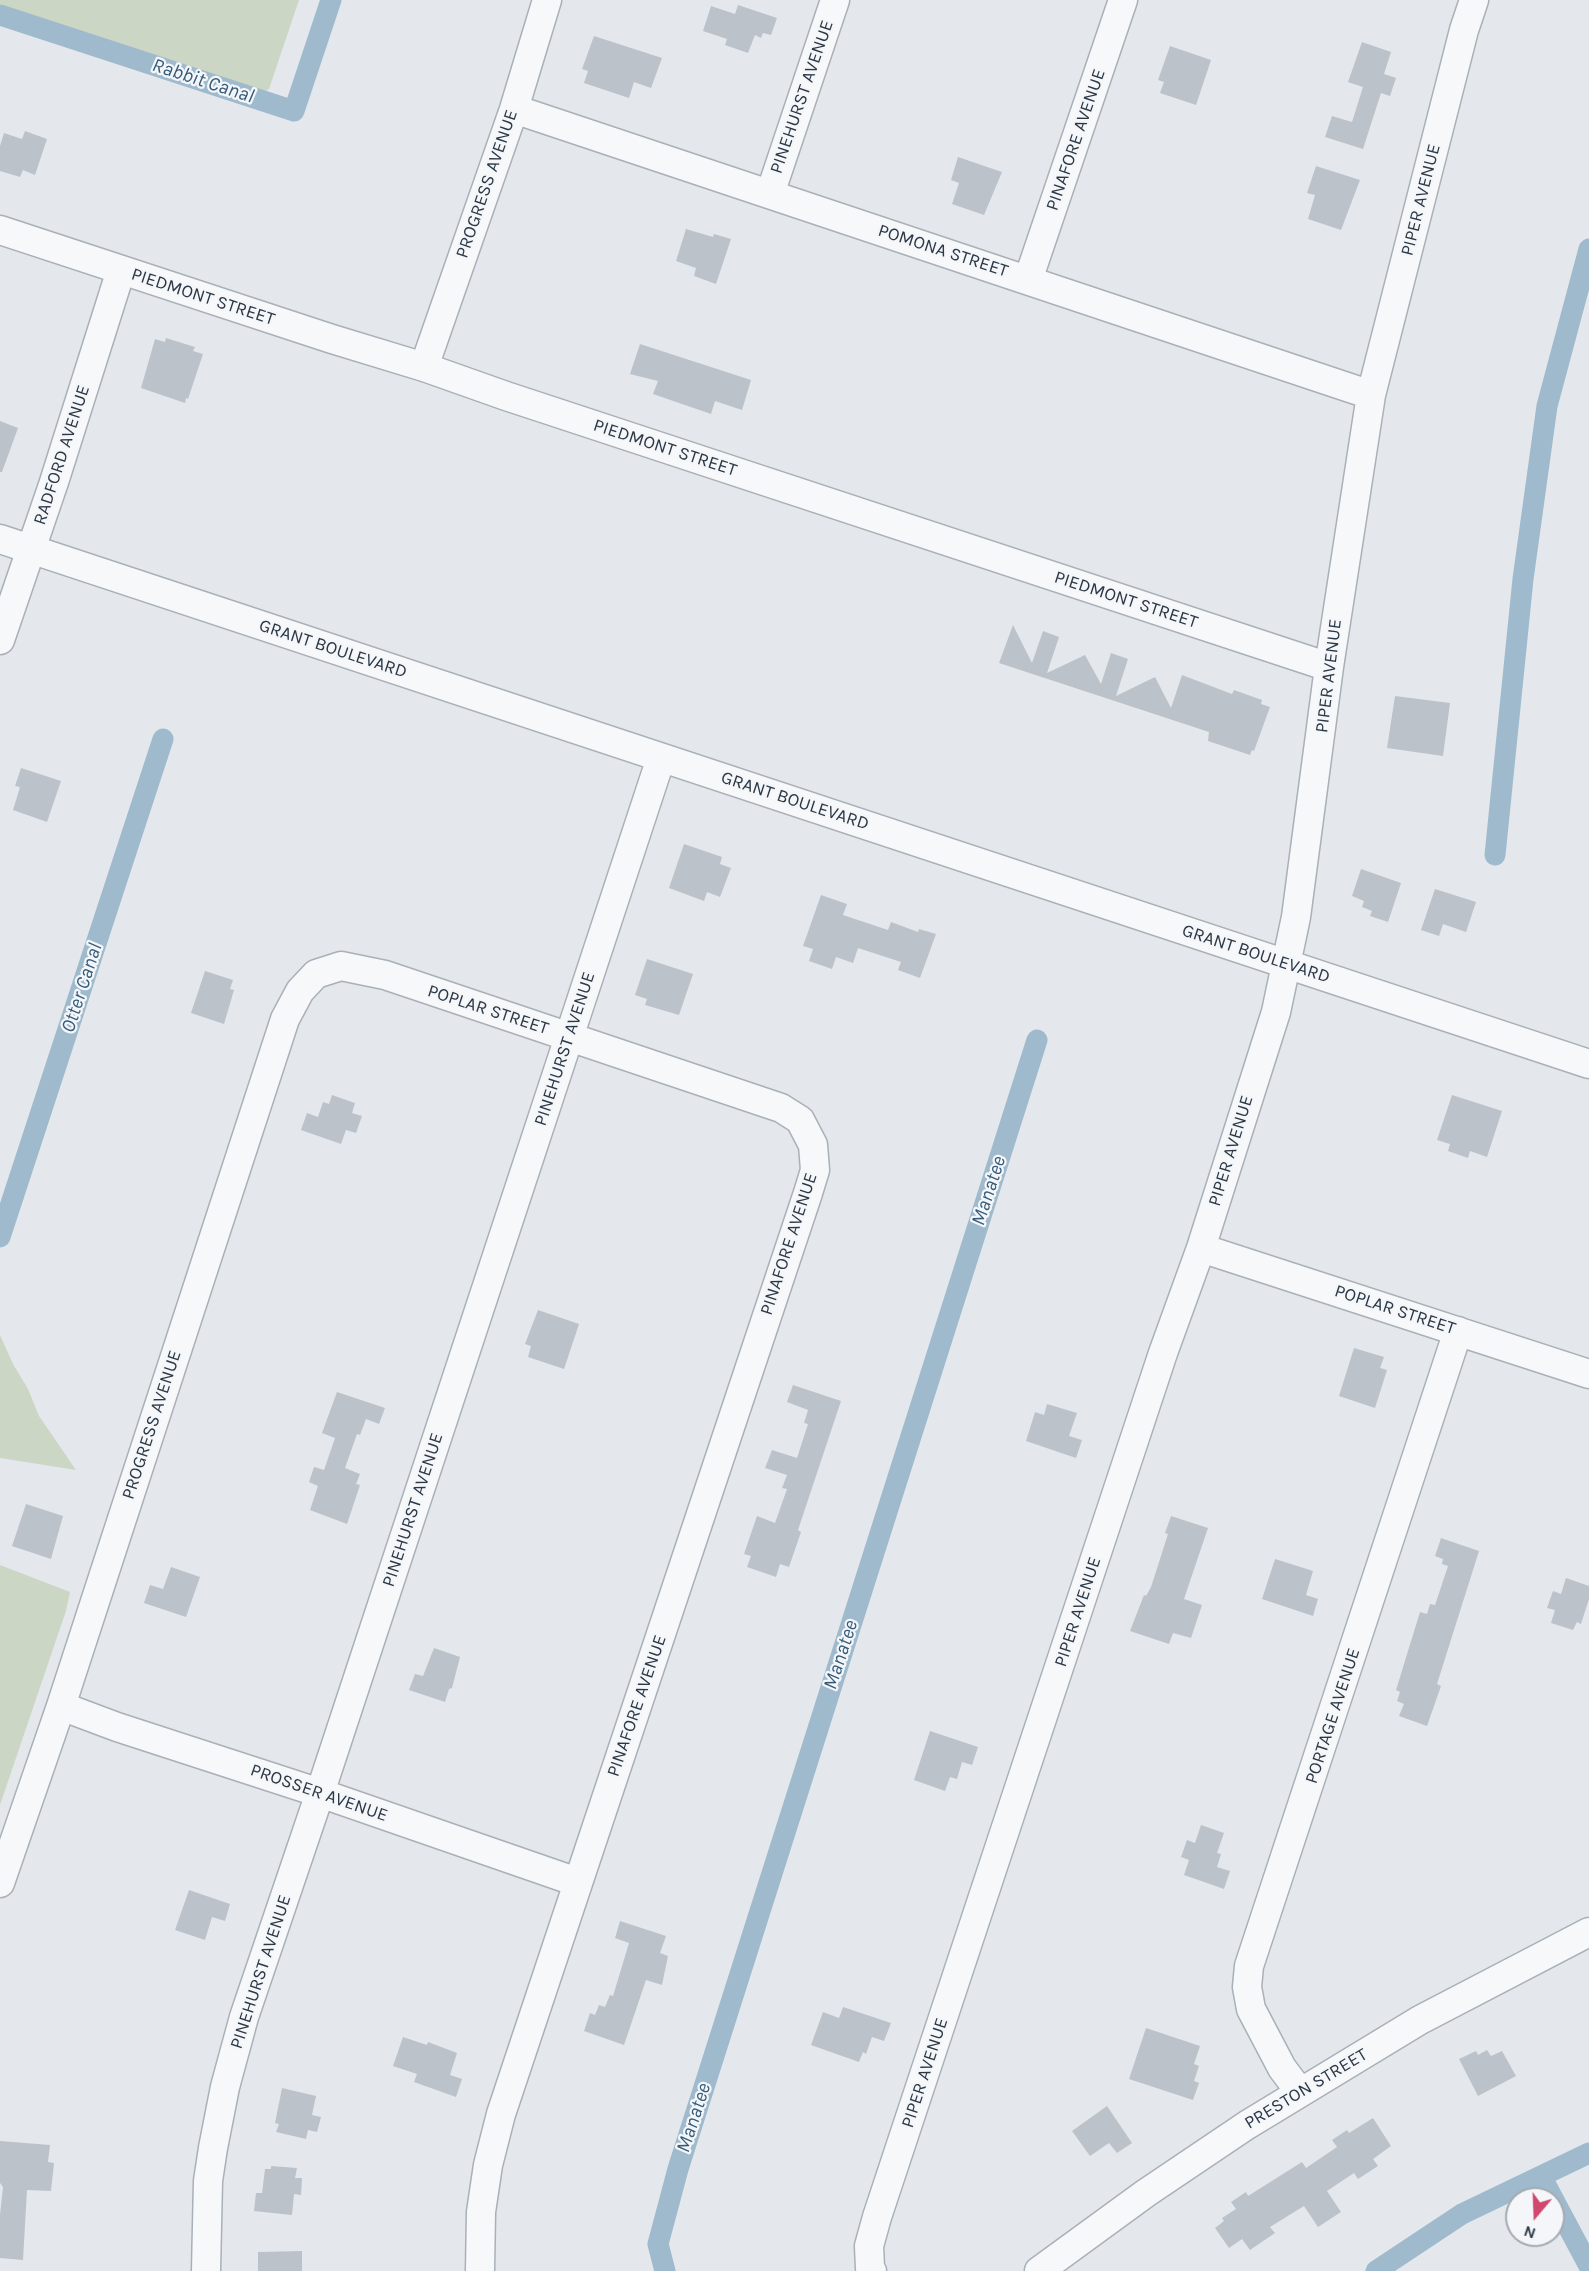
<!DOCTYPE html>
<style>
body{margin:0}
#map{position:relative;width:1589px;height:2271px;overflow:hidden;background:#e4e8ec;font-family:Karla,sans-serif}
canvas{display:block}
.north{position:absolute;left:1505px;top:2187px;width:60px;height:60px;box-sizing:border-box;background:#f4f6f9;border:2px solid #a4aab1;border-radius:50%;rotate:199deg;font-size:16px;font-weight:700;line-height:24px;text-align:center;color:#2b3845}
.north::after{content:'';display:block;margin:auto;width:21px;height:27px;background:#d1486f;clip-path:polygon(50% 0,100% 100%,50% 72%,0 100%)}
</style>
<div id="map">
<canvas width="1589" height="2271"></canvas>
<div class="north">N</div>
</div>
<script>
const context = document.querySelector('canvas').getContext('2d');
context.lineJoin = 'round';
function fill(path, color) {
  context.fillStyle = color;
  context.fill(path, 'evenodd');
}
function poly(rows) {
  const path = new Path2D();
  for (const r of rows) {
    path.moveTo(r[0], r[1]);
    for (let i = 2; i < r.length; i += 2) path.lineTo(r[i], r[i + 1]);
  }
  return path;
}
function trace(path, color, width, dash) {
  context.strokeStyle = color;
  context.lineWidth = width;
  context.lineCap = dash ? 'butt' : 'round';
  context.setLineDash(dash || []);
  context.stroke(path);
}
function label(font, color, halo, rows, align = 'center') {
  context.font = font + ' Karla,sans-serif';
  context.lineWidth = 4.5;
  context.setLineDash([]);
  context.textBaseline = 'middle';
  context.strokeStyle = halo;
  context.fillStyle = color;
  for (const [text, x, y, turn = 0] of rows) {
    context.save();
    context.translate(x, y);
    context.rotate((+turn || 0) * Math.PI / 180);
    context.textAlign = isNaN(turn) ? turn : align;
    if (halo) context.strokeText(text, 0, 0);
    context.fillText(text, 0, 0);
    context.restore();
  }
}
const green = poly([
 [0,0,299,0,269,89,262,93,0,5],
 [0,1335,13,1364,28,1389,39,1416,76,1470,0,1458],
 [0,1565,70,1592,66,1611,0,1805]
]);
const canal = poly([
 [0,15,294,111,331,0],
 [1495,855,1523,579,1547,406,1589,249],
 [0,1237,163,739],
 [1541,2176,1589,2266],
 [665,2271,658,2244,678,2169,1037,1040],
 [1376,2271,1462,2214,1589,2153]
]);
const building = poly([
 [738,5,777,18,771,35,763,33,761,38,755,35,748,53,725,45,727,39,703,31,711,6,735,14],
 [594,36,662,58,651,88,634,82,629,98,584,83,588,71,582,69],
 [1362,42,1391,52,1384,74,1396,78,1390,96,1381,93,1363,149,1325,137,1332,116,1352,122,1363,87,1348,82],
 [1170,46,1211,60,1196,105,1160,93,1164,82,1158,80],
 [25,131,47,139,35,175,23,170,20,177,0,171,0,146,4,133,22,139],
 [958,157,1002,172,984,215,952,204,959,183,951,180],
 [1316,166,1360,180,1341,230,1308,219,1315,195,1307,193],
 [686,229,713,237,714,234,731,239,716,284,694,276,696,268,676,261],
 [166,338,195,347,193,351,203,354,188,399,186,398,185,403,141,388,155,339,165,342],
 [640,344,751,380,742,410,715,401,711,414,653,394,658,381,630,374],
 [0,421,18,428,2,472,0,472],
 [1013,625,1032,663,1043,631,1059,637,1047,673,1085,655,1101,684,1111,653,1128,659,1116,696,1155,677,1171,708,1182,675,1232,694,1234,690,1262,700,1261,704,1270,707,1254,751,1252,750,1250,755,1208,741,1209,732,999,663],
 [1395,696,1450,703,1443,756,1387,748],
 [21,768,61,781,47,822,13,810,20,787,15,786],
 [684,844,722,857,720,864,731,868,720,897,707,892,704,901,669,888],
 [1361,869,1401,883,1388,922,1370,916,1372,911,1362,907,1364,901,1352,896],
 [1435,889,1476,902,1466,932,1443,924,1439,936,1421,930],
 [821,895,847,904,843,915,888,930,891,922,918,932,919,929,936,934,920,978,898,970,901,962,858,948,853,963,836,957,832,969,809,961,813,949,803,946],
 [647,959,693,974,679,1015,645,1005,647,999,635,995],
 [205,971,233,980,230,989,234,990,224,1024,191,1013],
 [332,1095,355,1103,352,1113,362,1116,356,1133,346,1130,341,1144,301,1130,307,1113,318,1117,323,1102,329,1104],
 [1452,1095,1502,1111,1487,1157,1470,1151,1468,1158,1448,1151,1450,1144,1437,1140],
 [538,1310,579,1324,564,1369,528,1357,531,1346,525,1344],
 [1354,1348,1384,1357,1380,1368,1387,1370,1375,1408,1339,1396],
 [793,1385,841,1401,798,1530,801,1532,789,1567,780,1564,776,1577,747,1567,751,1556,744,1554,757,1516,775,1523,787,1489,782,1488,787,1475,765,1468,772,1450,797,1458,808,1424,804,1423,808,1410,787,1402],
 [337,1392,385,1408,379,1424,366,1419,360,1435,357,1434,345,1468,360,1474,356,1484,360,1485,347,1524,310,1510,318,1486,309,1482,314,1467,324,1470,335,1438,322,1433],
 [1047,1404,1077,1413,1069,1436,1082,1440,1076,1458,1026,1441,1035,1412,1044,1415],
 [26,1504,63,1516,51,1559,12,1546],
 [1171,1516,1208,1528,1184,1599,1202,1605,1191,1638,1173,1633,1169,1644,1130,1631,1144,1595,1146,1596,1151,1587,1168,1534,1165,1533],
 [1441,1538,1479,1551,1437,1684,1441,1686,1427,1726,1399,1716,1404,1704,1397,1701,1400,1692,1396,1690,1420,1612,1427,1614,1430,1604,1435,1605,1448,1566,1442,1564,1443,1559,1435,1556],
 [1275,1559,1313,1571,1306,1595,1318,1599,1313,1616,1262,1599],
 [171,1567,200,1577,186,1617,144,1603,150,1585,163,1589],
 [1566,1578,1589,1586,1589,1599,1581,1624,1577,1622,1573,1630,1551,1623,1555,1610,1547,1608,1553,1591,1561,1594],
 [434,1648,460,1657,452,1688,449,1689,445,1702,409,1690,415,1674,423,1676],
 [930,1731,978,1747,972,1765,962,1762,957,1779,950,1777,945,1791,914,1780],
 [1201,1825,1224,1833,1217,1853,1221,1854,1217,1867,1230,1871,1224,1889,1184,1875,1189,1860,1181,1857,1187,1840,1195,1843],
 [189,1890,230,1904,225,1921,212,1917,205,1940,175,1930],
 [620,1921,666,1936,660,1953,668,1956,662,1985,646,1980,624,2045,584,2031,590,2013,595,2015,599,2005,605,2007,610,1995,613,1996,629,1943,615,1938],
 [843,2007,891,2023,884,2041,872,2037,866,2054,863,2052,859,2062,811,2045,823,2012,839,2018],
 [1146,2028,1200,2046,1194,2064,1199,2066,1194,2081,1199,2083,1193,2100,1129,2079],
 [403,2037,427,2045,428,2042,457,2053,450,2075,462,2079,456,2097,414,2082,417,2074,393,2066],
 [1487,2050,1491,2056,1502,2051,1516,2076,1478,2096,1459,2059,1476,2051,1478,2055],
 [282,2088,316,2096,312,2115,321,2117,317,2132,308,2130,306,2139,276,2132,279,2124,275,2123],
 [1107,2106,1132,2143,1117,2153,1109,2143,1090,2156,1072,2131],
 [1373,2118,1391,2146,1373,2159,1378,2166,1358,2179,1354,2173,1327,2191,1341,2212,1318,2227,1304,2206,1270,2227,1275,2233,1250,2250,1242,2239,1229,2248,1215,2228,1224,2221,1222,2218,1236,2209,1231,2202,1246,2192,1248,2196,1302,2162,1306,2168,1337,2147,1332,2140,1347,2130,1349,2133],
 [0,2141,50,2145,48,2162,54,2163,51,2191,27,2190,23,2260,0,2258,0,2215,3,2187,0,2183],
 [271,2166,297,2168,295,2178,302,2178,301,2195,294,2194,292,2215,254,2211,256,2193,262,2193,265,2169,271,2169],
 [302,2251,302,2271,258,2271,258,2252]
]);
const minor = poly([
 [514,109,1371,395],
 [770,194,835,0],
 [0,230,332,339,424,367,506,396,1329,667],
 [1028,280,1123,0],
 [424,367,514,109,547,0],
 [0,539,1589,1064],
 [0,640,54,482,121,270],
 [1201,1248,1589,1374],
 [61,1706,117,1727,320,1793,577,1882],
 [0,1883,61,1706,285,1019,300,991,316,974,341,966,385,975,781,1108,800,1120,813,1145,815,1170,808,1193,501,2114,488,2165,481,2212,480,2271],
 [1300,2092,1282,2068,1251,2009,1247,1987,1249,1966,1458,1331],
 [206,2271,208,2181,213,2148,225,2087,244,2017,320,1793,661,758],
 [872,2271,870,2268,869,2246,877,2217,1163,1353,1201,1248,1276,1012,1296,917,1329,667,1371,395,1464,30,1474,0],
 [1039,2271,1146,2193,1247,2125,1420,2020,1589,1932]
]);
const streetNames = [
 ["PINEHURST AVENUE",802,97,-71],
 ["PINAFORE AVENUE",1076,140,-71],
 ["PROGRESS AVENUE",487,184,-71],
 ["PIPER AVENUE",1421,200,-76],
 ["POMONA STREET",943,251,18],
 ["PIEDMONT STREET",203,297,18],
 ["PIEDMONT STREET",665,448,18],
 ["RADFORD AVENUE",62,455,-72],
 ["PIEDMONT STREET",1126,600,18],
 ["GRANT BOULEVARD",333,649,18],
 ["PIPER AVENUE",1329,676,-83],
 ["GRANT BOULEVARD",795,801,18],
 ["GRANT BOULEVARD",1256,954,18],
 ["POPLAR STREET",488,1010,18],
 ["PINEHURST AVENUE",565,1049,-72],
 ["PIPER AVENUE",1231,1151,-73],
 ["PINAFORE AVENUE",789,1244,-72],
 ["POPLAR STREET",1395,1310,18],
 ["PROGRESS AVENUE",152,1425,-72],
 ["PINEHURST AVENUE",413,1510,-72],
 ["PIPER AVENUE",1078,1612,-72],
 ["PINAFORE AVENUE",637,1706,-71],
 ["PORTAGE AVENUE",1333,1716,-72],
 ["PROSSER AVENUE",319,1793,19],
 ["PINEHURST AVENUE",261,1972,-72],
 ["PIPER AVENUE",925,2073,-72],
 ["PRESTON STREET",1306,2089,-31]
];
const waterNames = [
 ["Rabbit Canal",203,81,18],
 ["Otter Canal",82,988,-72],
 ["Manatee",989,1191,-72],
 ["Manatee",841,1655,-72],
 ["Manatee",694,2118,-72]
];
fill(green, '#cbd6c5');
trace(canal, '#9ebacc', 21);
fill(building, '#bbc2ca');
trace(minor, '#a9b0b7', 31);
trace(minor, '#f7f8fa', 28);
label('18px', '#2b3845', '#f4f6f9', streetNames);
label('italic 20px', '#345c7a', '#f4f6f9', waterNames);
</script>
